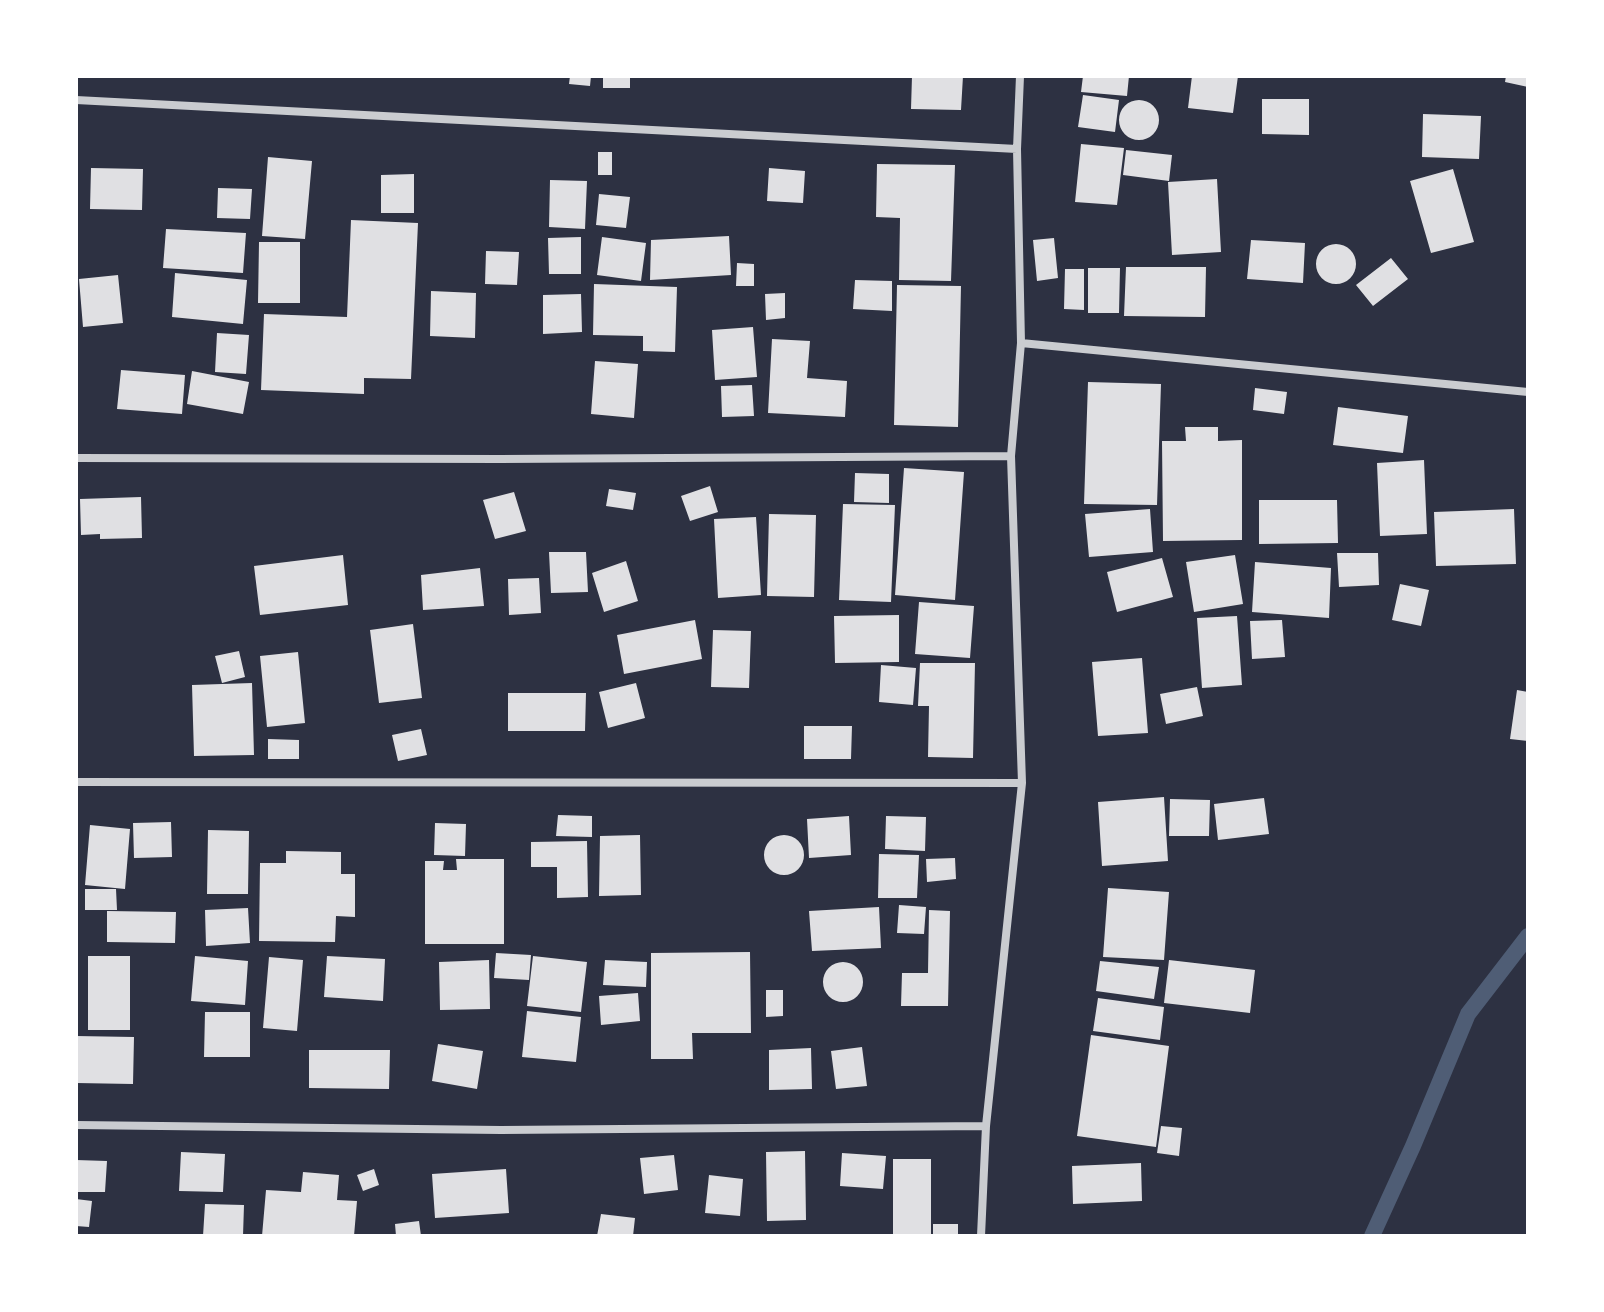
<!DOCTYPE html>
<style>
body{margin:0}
#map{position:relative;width:1604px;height:1312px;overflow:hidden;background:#2d3142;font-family:"Asap Condensed",sans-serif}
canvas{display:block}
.frame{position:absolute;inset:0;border:78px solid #fff;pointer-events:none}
</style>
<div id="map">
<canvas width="1604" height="1312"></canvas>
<div class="frame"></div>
</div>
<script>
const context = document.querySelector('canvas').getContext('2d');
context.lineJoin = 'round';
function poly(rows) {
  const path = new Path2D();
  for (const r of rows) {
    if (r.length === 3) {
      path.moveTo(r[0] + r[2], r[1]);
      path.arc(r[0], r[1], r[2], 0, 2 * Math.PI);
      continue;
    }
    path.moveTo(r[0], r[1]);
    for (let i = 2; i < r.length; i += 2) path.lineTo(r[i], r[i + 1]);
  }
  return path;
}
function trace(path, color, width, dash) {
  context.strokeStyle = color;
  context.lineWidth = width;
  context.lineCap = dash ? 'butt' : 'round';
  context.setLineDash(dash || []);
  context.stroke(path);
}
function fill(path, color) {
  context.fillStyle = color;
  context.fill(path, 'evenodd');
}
const stream = poly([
 [1372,1236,1413,1146,1468,1014,1528,936]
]);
const building = poly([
 [570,76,591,76,590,86,569,84],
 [603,76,630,76,630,88,603,88],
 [912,76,963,76,961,110,911,109],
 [1083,76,1129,76,1127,96,1081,92],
 [1192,76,1238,76,1233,113,1188,108],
 [1506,76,1528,76,1528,87,1505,82],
 [1083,95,1119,100,1115,132,1078,127],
 [1262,99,1309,99,1309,135,1262,134],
 [1139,120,20],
 [1423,114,1481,116,1479,159,1422,157],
 [1081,144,1124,148,1117,205,1075,202],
 [1126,150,1172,155,1169,181,1123,175],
 [598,152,612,152,612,175,598,175],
 [268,157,312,161,305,239,262,236],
 [877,164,955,165,951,281,899,280,900,218,876,217],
 [91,168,143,169,142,210,90,209],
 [769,168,805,171,803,203,767,201],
 [1453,169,1474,242,1431,253,1410,181],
 [414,174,414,213,381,213,381,175],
 [1217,179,1221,252,1172,255,1168,182],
 [550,180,587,181,585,229,549,227],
 [218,188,252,189,250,219,217,218],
 [599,194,630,197,626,228,596,225],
 [351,220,418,223,411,379,364,378,364,394,261,390,264,314,347,317],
 [166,229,246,233,243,273,163,268],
 [729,236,731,275,650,280,651,240],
 [581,237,581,274,549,274,548,238],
 [602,237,646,243,641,281,597,275],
 [1054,238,1058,278,1037,281,1033,240],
 [1251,240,1305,243,1303,283,1247,279],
 [259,242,300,242,300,303,258,303],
 [1336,264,20],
 [486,251,519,252,517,285,485,284],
 [1391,258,1408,279,1373,306,1356,285],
 [737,263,754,264,754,286,736,286],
 [1126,267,1206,267,1205,317,1124,316],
 [1088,268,1120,268,1119,313,1088,313],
 [1065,269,1084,269,1084,310,1064,309],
 [175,273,247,280,243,324,172,317],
 [118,275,123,323,83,327,79,279],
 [855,280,892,281,892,311,853,309],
 [594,284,677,287,675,352,643,351,643,336,593,335],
 [897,285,961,286,958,427,894,425],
 [431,291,476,293,475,338,430,336],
 [785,293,785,318,766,320,765,294],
 [581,294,582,332,543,334,543,295],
 [753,327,757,377,715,380,712,330],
 [217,333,249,335,246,374,215,372],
 [772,339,810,341,807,378,847,381,845,417,768,413],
 [595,361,638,364,634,418,591,414],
 [121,370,185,375,182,414,117,409],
 [192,371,249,382,243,414,187,404],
 [1088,382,1161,384,1157,505,1084,504],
 [752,385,754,416,722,417,721,386],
 [1255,388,1287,392,1284,414,1253,410],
 [1338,407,1408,416,1403,453,1333,445],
 [1185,427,1218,427,1218,441,1242,440,1242,540,1163,541,1162,441,1186,441],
 [1424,460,1427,534,1380,536,1377,463],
 [904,468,964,472,955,600,895,595],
 [855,473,889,474,889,503,854,502],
 [710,486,718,512,690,521,681,496],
 [609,489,636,493,633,510,606,506],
 [514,492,526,531,495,539,483,500],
 [141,497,142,538,100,539,100,534,81,535,80,499],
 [1259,500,1337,500,1338,543,1259,544],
 [843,504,895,505,891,602,839,600],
 [1150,509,1153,552,1089,557,1085,514],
 [1514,509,1516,564,1436,566,1434,512],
 [769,514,816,515,814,597,767,596],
 [756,517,761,595,718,598,714,519],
 [549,552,586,552,588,592,551,593],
 [1337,553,1378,553,1379,585,1339,587],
 [343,555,348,605,260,615,254,566],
 [1235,555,1243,604,1194,612,1186,562],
 [1162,558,1173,597,1117,612,1107,572],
 [626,561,638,601,604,612,592,573],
 [1255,562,1331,568,1329,618,1252,612],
 [480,568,484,606,423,610,421,575],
 [539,578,541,613,509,615,508,579],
 [1400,584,1429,590,1421,626,1392,620],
 [919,602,974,606,970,658,915,654],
 [899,615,899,662,835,663,834,616],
 [1237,616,1242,685,1202,688,1197,618],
 [695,620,702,659,624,674,617,635],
 [1282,620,1285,657,1252,659,1250,621],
 [413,624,422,698,379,703,370,630],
 [713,630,751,631,749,688,711,687],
 [239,651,245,677,222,683,215,656],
 [298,652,305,723,267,727,260,656],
 [1142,658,1148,733,1098,736,1092,662],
 [920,663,975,663,973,758,928,757,929,706,918,706],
 [881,665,916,668,913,705,879,702],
 [252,683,254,755,194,756,192,685],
 [636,683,645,718,608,728,599,692],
 [1197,687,1203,716,1166,724,1160,694],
 [1517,690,1528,692,1528,741,1510,739],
 [508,693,586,693,585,731,508,731],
 [804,726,852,726,851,759,804,759],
 [421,729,427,755,398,761,392,735],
 [268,739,299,740,299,759,268,759],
 [1164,797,1168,861,1102,866,1098,802],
 [1264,798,1269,834,1218,840,1214,804],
 [1170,799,1210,800,1209,836,1169,836],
 [558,815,592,816,592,837,556,836],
 [849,816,851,855,809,858,807,819],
 [886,816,926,817,925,851,885,849],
 [171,822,172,857,134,858,133,823],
 [435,823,466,824,465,856,434,855],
 [90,825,130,829,125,889,85,885],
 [208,830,249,831,248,894,207,894],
 [784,855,20],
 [640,835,641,895,599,896,600,836],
 [587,841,588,897,557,898,557,867,531,867,531,842],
 [286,851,341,852,341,874,355,874,355,917,336,916,335,942,259,941,260,863,286,863],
 [879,854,919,855,917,898,878,898],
 [955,858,956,879,927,882,926,859],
 [456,859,504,859,504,944,425,944,425,861,444,861,443,870,457,870],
 [1108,888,1169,892,1164,960,1103,957],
 [85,889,116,889,117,910,85,910],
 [899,905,926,907,924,934,897,933],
 [879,907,881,948,812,951,809,911],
 [248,908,250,943,206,946,205,910],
 [929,910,950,911,948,1006,901,1006,902,973,928,973],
 [107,911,176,912,175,943,107,942],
 [750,952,751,1033,692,1033,693,1059,651,1059,651,953],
 [496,953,531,955,529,980,494,978],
 [88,956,130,956,130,1030,88,1030],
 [195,956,248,961,245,1005,191,1001],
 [327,956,385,959,383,1001,324,997],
 [533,956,587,962,581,1012,527,1006],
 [269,957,303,960,297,1031,263,1028],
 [489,960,490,1009,440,1010,439,962],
 [605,960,647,962,646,987,603,985],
 [1169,960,1255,970,1250,1013,1164,1003],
 [1100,961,1159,967,1154,999,1096,991],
 [843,982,20],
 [766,990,783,990,783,1016,766,1017],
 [638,993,640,1021,601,1025,599,996],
 [1098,998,1164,1007,1160,1040,1093,1031],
 [527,1011,581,1017,576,1062,522,1057],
 [205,1012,250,1012,250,1057,204,1057],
 [1091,1035,1169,1046,1156,1147,1077,1136],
 [76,1036,134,1037,133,1084,76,1083],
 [438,1044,483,1051,477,1089,432,1081],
 [862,1047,867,1086,836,1089,831,1051],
 [811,1048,812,1089,769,1090,769,1050],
 [309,1050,390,1050,389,1089,309,1088],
 [1161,1126,1182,1128,1179,1156,1157,1153],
 [805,1151,806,1220,767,1221,766,1152],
 [181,1152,225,1154,223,1192,179,1191],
 [842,1153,886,1156,883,1189,840,1186],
 [674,1155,678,1190,644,1194,640,1158],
 [893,1159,931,1159,931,1236,893,1236],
 [76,1160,107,1161,105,1192,76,1192],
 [1141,1163,1142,1201,1073,1204,1072,1166],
 [374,1169,379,1185,363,1191,357,1175],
 [506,1169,509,1213,435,1218,432,1174],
 [303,1172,339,1175,337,1200,357,1201,354,1236,262,1236,266,1190,301,1192],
 [709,1175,743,1179,740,1216,705,1213],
 [76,1199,92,1201,89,1227,76,1226],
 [205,1204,244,1205,243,1236,203,1236],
 [601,1214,635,1218,633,1236,597,1236],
 [419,1221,421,1236,396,1236,395,1224],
 [933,1224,958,1224,958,1236,933,1236]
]);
const minor = poly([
 [76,100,1017,149],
 [1021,343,1528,392],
 [76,458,500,459,1011,456],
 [76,782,1022,783],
 [76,1125,501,1130,986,1126],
 [981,1236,986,1126,1022,783,1011,456,1021,343,1017,149,1020,76]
]);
trace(stream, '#4f5d75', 16);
fill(building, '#e0e0e3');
trace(minor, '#caccd0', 8);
</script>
